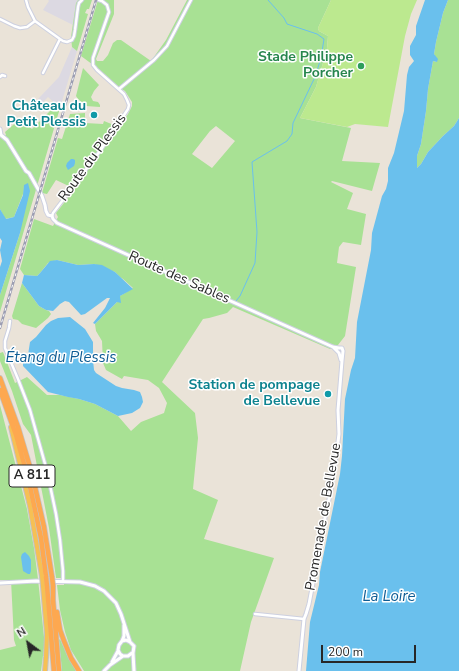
<!DOCTYPE html>
<meta charset="utf-8">
<style>
body{margin:0}
#map{position:relative;width:459px;height:671px;overflow:hidden;background:#eae3d8;font-family:"Nunito Sans",sans-serif}
canvas{display:block}
.north{position:absolute;left:8px;top:623px;width:40px;height:40px;-webkit-text-stroke:3px #fff;paint-order:stroke;rotate:328deg;font-size:11px;font-weight:700;line-height:16px;text-align:center;color:#272727}
.north::after{content:'';display:block;margin:auto;width:14px;height:18px;background:#272727;clip-path:polygon(50% 0,100% 100%,50% 72%,0 100%)}
.scale{position:absolute;left:321px;top:645px;width:95px;height:18px;box-sizing:border-box;border:2px solid #272727;border-top:0;padding-left:5px;font-size:12px;line-height:14px;white-space:nowrap;color:#272727;-webkit-text-stroke:3px #fff;paint-order:stroke}
</style>
<div id="map">
<canvas width="459" height="671"></canvas>
<div class="north">N</div>
<div class="scale">200 m</div>
</div>
<script>
const context = document.querySelector('canvas').getContext('2d');
context.lineJoin = 'round';
function fill(path, color) {
  context.fillStyle = color;
  context.fill(path, 'evenodd');
}
function poly(rows) {
  const path = new Path2D();
  for (const r of rows) {
    path.moveTo(r[0], r[1]);
    for (let i = 2; i < r.length; i += 2) path.lineTo(r[i], r[i + 1]);
  }
  return path;
}
function trace(path, color, width, dash) {
  context.strokeStyle = color;
  context.lineWidth = width;
  context.lineCap = dash ? 'butt' : 'round';
  context.setLineDash(dash || []);
  context.stroke(path);
}
function label(font, color, halo, rows, align = 'center') {
  context.font = font + ' "Nunito Sans",sans-serif';
  context.lineWidth = 3;
  context.setLineDash([]);
  context.textBaseline = 'middle';
  context.strokeStyle = halo;
  context.fillStyle = color;
  for (const [text, x, y, turn = 0] of rows) {
    context.save();
    context.translate(x, y);
    context.rotate((+turn || 0) * Math.PI / 180);
    context.textAlign = isNaN(turn) ? turn : align;
    if (halo) context.strokeText(text, 0, 0);
    context.fillText(text, 0, 0);
    context.restore();
  }
}
const industrial = poly([
 [48,0,78,0,76,3,73,25,43,10,49,1],
 [72,47,77,51,60,108,48,97,42,103,38,99,59,77]
]);
const green = poly([
 [78,0,92,0,89,9,87,9,85,13,88,14,77,51,72,47,71,37,76,3],
 [98,0,114,0,114,14,96,59,97,61,103,61,108,55,113,43,117,40,121,40,151,61,166,40,187,0,331,0,318,28,319,31,328,36,327,49,316,87,300,118,351,128,342,161,380,163,372,191,332,181,331,182,353,193,347,209,366,214,361,245,343,242,339,247,337,263,356,267,345,336,338,345,330,349,233,307,227,313,209,318,203,319,162,382,195,413,198,438,193,489,218,500,204,539,274,558,251,622,240,671,84,671,71,650,65,632,60,610,57,585,64,585,64,578,56,578,49,528,31,435,23,424,12,391,0,361,0,353,3,352,15,383,27,377,47,395,60,395,79,399,95,404,118,416,131,431,141,422,164,413,167,403,159,388,148,380,124,376,122,379,106,370,103,363,102,341,96,331,95,324,117,302,120,296,133,288,123,279,120,277,115,272,94,264,78,265,57,260,48,263,40,273,37,276,24,275,20,269,34,219,53,226,58,217,56,213,75,189,56,180,47,194,42,193,58,138,62,139,70,114,85,113,85,123,103,124,104,121,119,127,128,114,132,106,132,102,125,91,118,87,100,70,81,56],
 [216,126,235,141,212,168,192,154,210,131],
 [448,0,459,0,459,118,454,126,443,136,428,152,421,164,417,168,417,156,421,144,426,111,428,89,433,61,437,62,434,54,436,42,443,13],
 [83,68,99,85,94,91,91,97,93,101,98,102,100,105,100,107,86,106,78,99,76,96],
 [56,105,60,108,0,312,0,295,20,233,24,185,23,194,14,217,5,219,0,209,0,138,6,135,5,132,20,119,32,129],
 [22,283,39,306,46,310,49,311,51,314,48,318,36,328,22,324,18,320,13,319,12,316],
 [0,405,27,509,34,548,38,579,44,637,44,648,41,671,0,671,0,650,16,646,14,640,11,580,0,580],
 [60,639,67,655,76,671,62,671,59,640]
]);
const pitch = poly([
 [331,0,417,0,411,14,405,36,388,127,355,124,347,127,300,118,316,87,327,49,328,36,319,31,318,28]
]);
const water = poly([
 [425,0,448,0,443,13,436,42,434,54,438,59,437,62,433,61,428,89,426,111,421,144,417,156,417,168,421,164,428,152,443,136,454,126,459,118,459,671,306,671,310,622,319,585,320,572,340,474,342,456,345,399,351,370,355,358,357,322,371,250,372,233,382,196,386,189,388,181,388,168,394,153,404,111,407,75,409,67,414,61,410,55,410,46,416,35,416,26],
 [71,159,73,159,75,160,75,163,74,166,68,170,66,166,67,163],
 [28,183,30,191,20,233,0,295,0,267,2,261,0,250,2,241,0,238,0,209,6,219,14,217,23,195,24,185],
 [57,260,78,265,94,264,102,265,115,272,133,289,120,296,121,303,117,302,95,324,93,323,105,308,110,298,107,298,85,314,81,315,69,302,65,301,60,304,53,311,46,310,39,306,22,283,24,275,37,276,40,273,50,261],
 [70,317,85,329,93,342,93,360,94,370,96,373,116,386,122,388,134,390,140,392,142,397,143,402,140,408,132,413,118,416,95,404,79,399,68,397,48,392,23,366,23,362,28,355,30,342,36,337,46,325,51,321,58,318],
 [25,552,29,556,31,560,31,571,30,574,28,574,23,571,21,557,22,554]
]);
const stream = poly([
 [236,301,240,296,255,263,257,232,252,162,287,141,292,134,293,123,315,77,321,58,324,39,317,34,287,24,284,18,268,0]
]);
const minor = poly([
 [26,0,28,7,35,21,60,39,63,41,67,42,72,40,74,36,75,30,78,7,79,3,82,0],
 [0,19,14,26,20,28,27,27,35,21],
 [43,73,60,39],
 [0,77,2,75,5,76],
 [119,89,154,60,167,46,191,0],
 [52,216,53,213,100,151,128,109,129,105,127,100,124,94,97,70,93,65,93,58,109,12,107,5,102,1,99,0],
 [10,321,9,328,5,341,5,348,18,379,30,410,47,471,56,514,60,540,63,571,63,581],
 [255,614,304,619]
]);
const tertiary = poly([
 [0,129,1,135,7,140,26,171,29,173,42,196,45,205,46,211,48,215,52,216,53,219,57,223,333,347,339,348],
 [333,347,339,353,341,360],
 [0,583,36,581,80,582,95,586,104,591,116,603,121,614,130,642,134,646,133,653,134,671],
 [122,641,124,636,124,625],
 [130,642,126,640,122,641,119,645,118,650,120,654,123,656,128,656,132,653],
 [112,662,118,651],
 [104,671,110,665,123,656],
 [299,671,304,619,306,614,309,604,313,583,313,574,331,490,337,450,339,434,338,410,342,361,343,351,342,348,339,348]
]);
const trunk = poly([
 [13,425,11,427,30,506,42,576],
 [43,586,47,634,46,657,45,671]
]);
const motorway = poly([
 [0,378,18,427,32,474,44,527,52,577],
 [0,390,16,435,29,482,41,538,46,577],
 [47,586,54,671],
 [53,586,53,600,59,671],
 [57,612,60,630,64,641,71,658,79,671]
]);
const rail = poly([
 [0,328,96,0]
]);
const trunkBridge = poly([
 [42,576,43,586]
]);
const motorwayBridge = poly([
 [46,577,47,586],
 [52,577,53,586]
]);
const markers = [
 [361,66,4,"#2e9e5b"],
 [94,115,4,"#0f9aa8"],
 [328,394,4,"#0f9aa8"]
];
const shields = [
 [32,476,46]
];
const shieldNames = [
 ["A 811",32,476]
];
const leisureNames = [
 ["Stade Philippe",353,58],
 ["Porcher",353,74]
];
const cultureNames = [
 ["Château du",86,107],
 ["Petit Plessis",86,123],
 ["Station de pompage",320,386],
 ["de Bellevue",320,402]
];
const streetNames = [
 ["Route du Plessis",93,158,-54],
 ["Route des Sables",179,278,24],
 ["Promenade de Bellevue",324,517,-80]
];
const waterNames = [
 ["Étang du Plessis",61,358],
 ["La Loire",389,597]
];
fill(industrial, '#dcd9e2');
fill(green, '#a8e194');
fill(pitch, '#bce98f');
fill(water, '#6ac0ed');
trace(stream, '#6ac0ed', 1);
trace(minor, '#cdd0e0', 4.5);
trace(tertiary, '#cdd0e0', 5);
trace(trunk, '#c3c3c3', 6);
trace(motorway, '#c3c3c3', 6);
trace(minor, '#fff', 2.5);
trace(tertiary, '#fff', 3);
trace(trunk, '#f6c054', 4);
trace(motorway, '#fda850', 4.5);
trace(rail, '#9b9db2', 2.5);
trace(rail, '#fff', 1, [3]);
trace(trunkBridge, '#c3c3c3', 6, []);
trace(motorwayBridge, '#c3c3c3', 6, []);
trace(trunkBridge, '#f6c054', 4);
trace(motorwayBridge, '#fda850', 4.5);
for (const [x, y, r, color] of markers) {
  const dot = new Path2D();
  dot.arc(x, y, r, 0, 2 * Math.PI);
  context.fillStyle = color;
  context.fill(dot);
  trace(dot, '#fff', 1.5);
}
for (const [x, y, w] of shields) {
  const box = new Path2D();
  box.roundRect(x - w / 2, y - 11, w, 22, 3);
  context.fillStyle = '#fff';
  context.fill(box);
  trace(box, '#272727', 1);
}
label('bold 13px', '#272727', null, shieldNames);
label('bold 14px', '#27864d', '#fff', leisureNames, 'right');
label('bold 14px', '#0d838f', '#fff', cultureNames, 'right');
label('14px', '#272727', '#fff', streetNames);
label('italic 15px', '#0e5c94', '#fff', waterNames);
</script>
